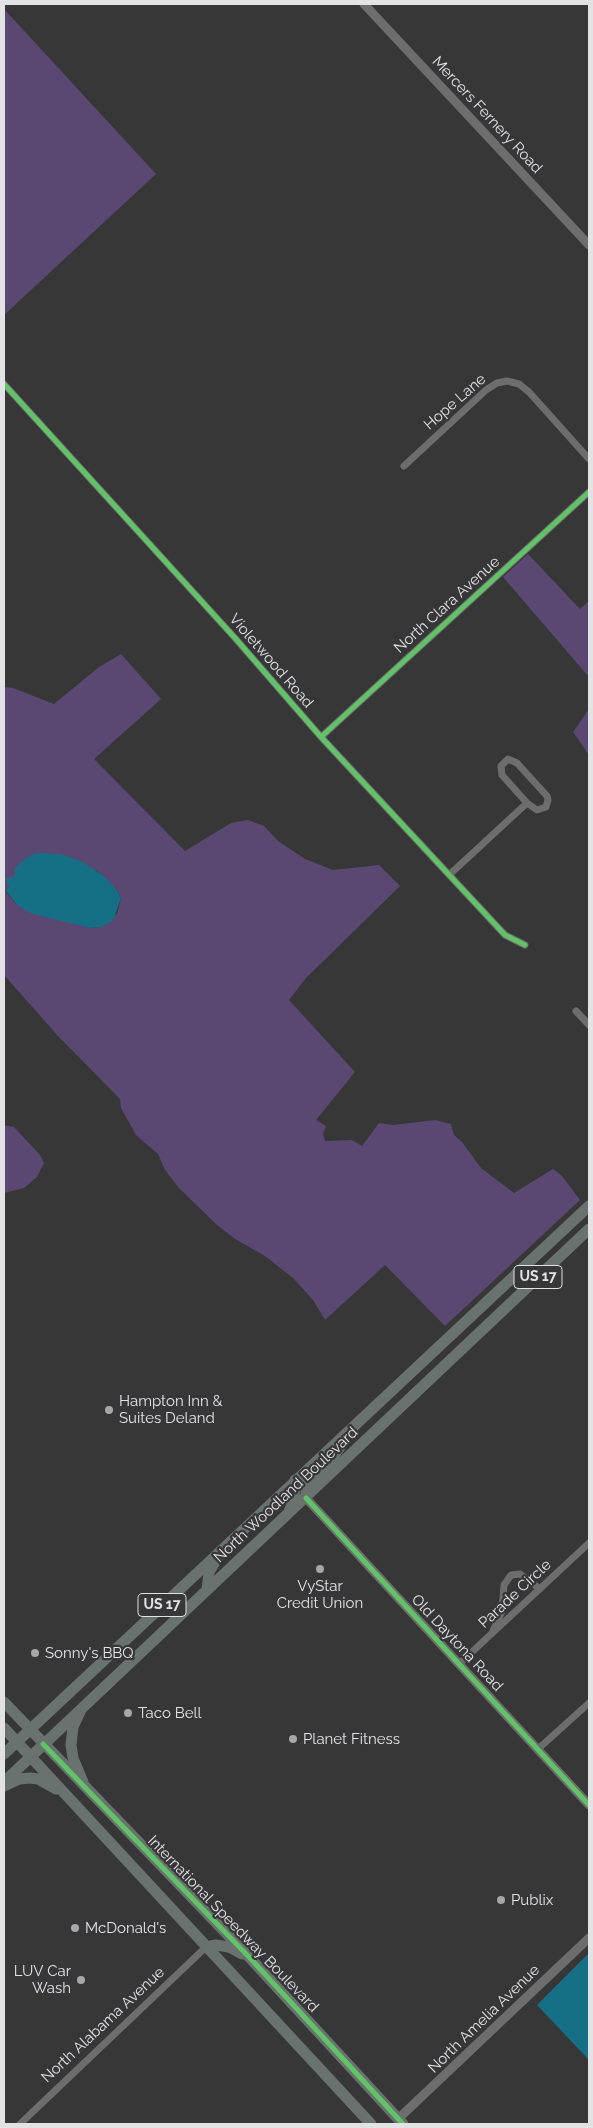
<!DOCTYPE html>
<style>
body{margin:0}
#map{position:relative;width:593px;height:2128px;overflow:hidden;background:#373738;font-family:Raleway,sans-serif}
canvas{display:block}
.frame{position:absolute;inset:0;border:5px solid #e3e2e4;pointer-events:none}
</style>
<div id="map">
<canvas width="593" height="2128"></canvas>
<div class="frame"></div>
</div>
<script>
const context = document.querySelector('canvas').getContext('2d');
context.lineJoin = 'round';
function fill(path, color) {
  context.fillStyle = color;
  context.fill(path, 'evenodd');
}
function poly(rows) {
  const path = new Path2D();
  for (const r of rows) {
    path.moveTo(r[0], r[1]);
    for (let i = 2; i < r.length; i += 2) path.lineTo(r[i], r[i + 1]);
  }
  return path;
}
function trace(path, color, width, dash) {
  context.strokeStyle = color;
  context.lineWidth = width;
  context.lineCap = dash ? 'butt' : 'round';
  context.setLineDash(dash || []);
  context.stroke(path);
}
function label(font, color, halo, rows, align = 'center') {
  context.font = font + ' Raleway,sans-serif';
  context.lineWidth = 4.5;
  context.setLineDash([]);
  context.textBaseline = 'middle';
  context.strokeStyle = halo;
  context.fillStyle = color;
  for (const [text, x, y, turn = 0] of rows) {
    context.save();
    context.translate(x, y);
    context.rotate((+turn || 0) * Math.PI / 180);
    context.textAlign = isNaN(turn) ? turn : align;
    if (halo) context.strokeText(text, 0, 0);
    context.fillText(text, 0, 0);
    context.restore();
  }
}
const green = poly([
 [4,9,156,174,4,315],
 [528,554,580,609,589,601,589,677,503,577],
 [121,654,161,699,94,759,185,851,231,823,248,820,264,826,278,841,305,859,333,870,379,865,400,886,306,978,289,1000,355,1072,316,1120,326,1126,323,1134,325,1141,352,1140,362,1146,379,1123,393,1125,435,1120,451,1124,454,1135,462,1142,481,1168,514,1193,553,1169,562,1176,580,1200,445,1326,385,1265,325,1320,313,1300,293,1278,265,1256,235,1239,217,1225,179,1188,165,1170,158,1154,136,1135,121,1108,120,1099,58,1036,4,975,4,687,13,688,54,704,99,667],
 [96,870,116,889,121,898,117,914,102,927,90,928,16,904,6,892,14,877],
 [589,709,589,755,573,732],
 [4,1125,14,1127,40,1155,44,1163,37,1177,24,1188,4,1193]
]);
const water = poly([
 [40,853,60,854,81,861,104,876,116,889,121,898,114,919,102,927,90,928,30,913,16,904,6,891,9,886,5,879,14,877,15,868,21,862,31,855],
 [589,1953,589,2060,537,2005]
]);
const minor = poly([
 [4,384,235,638,321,737,505,935,525,945],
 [404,466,486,390,497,383,507,381,519,384,529,392,589,459],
 [321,737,589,492],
 [449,875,527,803,537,810,546,807,548,800,547,796,517,763,508,759,501,766,502,775,527,803],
 [576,1011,589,1025],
 [493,1631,502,1611,504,1585,511,1575,520,1574,540,1589],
 [459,1664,589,1543],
 [538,1749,589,1703],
 [20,2124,206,1947]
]);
const tertiary = poly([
 [364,4,589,245],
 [306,1498,589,1805],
 [398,2119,589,1938]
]);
const primary = poly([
 [306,1498,306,1487,309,1479,335,1454,345,1440],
 [289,1512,294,1499,295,1480],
 [207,1590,209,1572,218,1557],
 [4,1702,250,1958,403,2124],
 [80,1712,73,1727,71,1745,73,1758,83,1782],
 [4,1728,371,2124],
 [4,1754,589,1206],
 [4,1782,589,1229],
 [4,1786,19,1779,30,1778,38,1779,56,1789],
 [206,1947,216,1945,229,1947,242,1954]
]);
const cycleway = poly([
 [4,384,235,638,321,737,505,935,525,945],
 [321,737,589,492],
 [306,1498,589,1805],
 [43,1744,250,1958,403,2124]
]);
const markers = [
 [109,1410,5,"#a7a6a8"],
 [320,1569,5,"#a7a6a8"],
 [35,1653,5,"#a7a6a8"],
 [128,1713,5,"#a7a6a8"],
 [293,1739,5,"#a7a6a8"],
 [501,1900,5,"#a7a6a8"],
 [75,1928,5,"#a7a6a8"],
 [81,1980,5,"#a7a6a8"]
];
const shields = [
 [538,1277,48],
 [162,1605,48]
];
const shieldNames = [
 ["US 17",538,1277],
 ["US 17",162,1605]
];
const streetNames = [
 ["Mercers Fernery Road",487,115,47],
 ["Hope Lane",455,402,-41],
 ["North Clara Avenue",447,605,-42],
 ["Violetwood Road",271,661,49],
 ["North Woodland Boulevard",286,1495,-43],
 ["Parade Circle",515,1594,-43],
 ["Old Daytona Road",457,1643,47],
 ["International Speedway Boulevard",233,1924,46],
 ["North Amelia Avenue",484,2019,-44],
 ["North Alabama Avenue",103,2025,-43]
];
const poiNames = [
 ["Hampton Inn &",119,1401],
 ["Suites Deland",119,1418],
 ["VyStar",320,1586,"center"],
 ["Credit Union",320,1603,"center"],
 ["Sonny's BBQ",45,1653],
 ["Taco Bell",138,1713],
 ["Planet Fitness",303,1739],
 ["Publix",511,1900],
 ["McDonald's",85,1928],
 ["LUV Car",71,1971,"right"],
 ["Wash",71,1988,"right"]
];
fill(green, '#5a4873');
fill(water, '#156f85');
trace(minor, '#6d6d6e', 7);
trace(tertiary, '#6d6d6e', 9);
trace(primary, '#69726f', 11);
trace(cycleway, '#61c268', 5);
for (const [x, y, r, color] of markers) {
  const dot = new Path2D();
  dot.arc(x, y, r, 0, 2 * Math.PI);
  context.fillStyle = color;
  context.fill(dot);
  trace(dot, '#373639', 2);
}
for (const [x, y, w] of shields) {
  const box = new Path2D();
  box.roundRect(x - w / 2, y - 11.5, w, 23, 4);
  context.fillStyle = '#373639';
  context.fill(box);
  trace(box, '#e3e2e4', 1);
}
label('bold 14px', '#e3e2e4', null, shieldNames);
label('15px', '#e3e2e4', '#373639', streetNames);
label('15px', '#e3e2e4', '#373639', poiNames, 'left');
</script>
